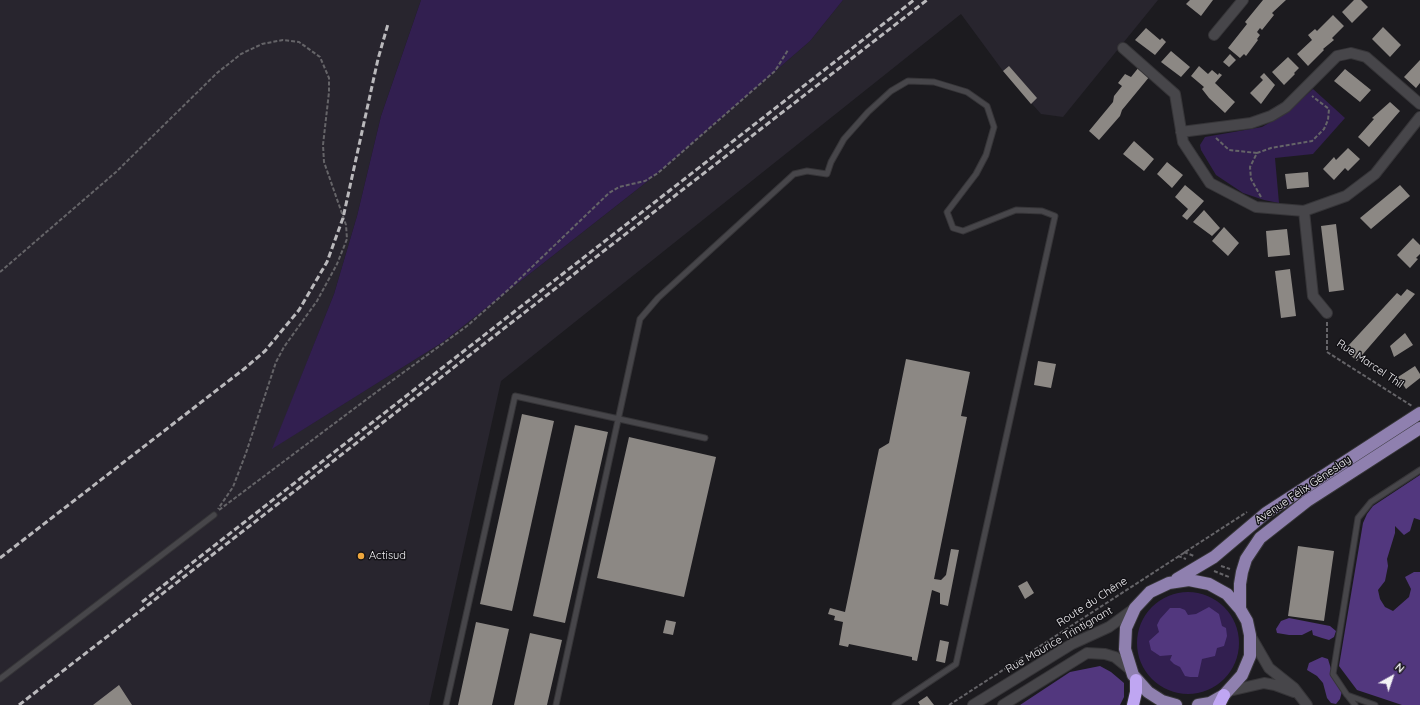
<!DOCTYPE html>
<meta charset="utf-8">
<style>
body{margin:0}
#map{position:relative;width:1420px;height:705px;overflow:hidden;background:#1c1b1f;font-family:Quicksand,sans-serif}
canvas{display:block}
.north{position:absolute;left:1372px;top:657px;width:40px;height:40px;-webkit-text-stroke:3px #131216;paint-order:stroke;rotate:40deg;font-size:11px;font-weight:700;line-height:16px;text-align:center;color:#f4f3f6}
.north::after{content:'';display:block;margin:auto;width:14px;height:18px;background:#f4f3f6;clip-path:polygon(50% 0,100% 100%,50% 72%,0 100%)}
</style>
<div id="map">
<canvas width="1420" height="705"></canvas>
<div class="north">N</div>
</div>
<script>
const context = document.querySelector('canvas').getContext('2d');
context.lineJoin = 'round';
function fill(path, color) {
  context.fillStyle = color;
  context.fill(path, 'evenodd');
}
function poly(rows) {
  const path = new Path2D();
  for (const r of rows) {
    if (r.length === 3) {
      path.moveTo(r[0] + r[2], r[1]);
      path.arc(r[0], r[1], r[2], 0, 2 * Math.PI);
      continue;
    }
    path.moveTo(r[0], r[1]);
    for (let i = 2; i < r.length; i += 2) path.lineTo(r[i], r[i + 1]);
  }
  return path;
}
function trace(path, color, width, dash) {
  context.strokeStyle = color;
  context.lineWidth = width;
  context.lineCap = dash ? 'butt' : 'round';
  context.setLineDash(dash || []);
  context.stroke(path);
}
function label(font, color, halo, rows, align = 'center') {
  context.font = font + ' Quicksand,sans-serif';
  context.lineWidth = 3;
  context.setLineDash([]);
  context.textBaseline = 'middle';
  context.strokeStyle = halo;
  context.fillStyle = color;
  for (const [text, x, y, turn = 0] of rows) {
    context.save();
    context.translate(x, y);
    context.rotate((+turn || 0) * Math.PI / 180);
    context.textAlign = isNaN(turn) ? turn : align;
    if (halo) context.strokeText(text, 0, 0);
    context.fillText(text, 0, 0);
    context.restore();
  }
}
const built = poly([
 [0,0,421,0,381,116,357,216,334,294,273,448,443,342,658,173,810,41,843,0,1158,0,1063,117,1041,114,1003,71,961,14,501,381,429,705,0,705]
]);
const green = poly([
 [421,0,843,0,810,41,658,173,443,342,272,449,334,294,357,216,381,116],
 [1313,89,1345,118,1313,154,1275,158,1279,203,1264,200,1243,193,1216,175,1201,150,1200,145,1205,137,1262,127,1286,113],
 [1188,643,51]
]);
const forest = poly([
 [1420,475,1420,520,1414,518,1410,531,1404,535,1395,526,1395,533,1387,559,1388,566,1385,581,1378,590,1380,599,1385,607,1393,611,1409,597,1411,589,1405,577,1414,572,1420,572,1420,705,1402,705,1357,690,1339,666,1363,523,1367,514,1373,506],
 [1209,607,1219,614,1222,626,1226,628,1227,636,1224,646,1217,648,1215,656,1202,659,1198,677,1190,677,1185,676,1180,667,1174,664,1170,660,1172,655,1160,656,1151,650,1149,641,1159,632,1157,625,1160,619,1170,608,1180,608,1185,610,1188,615,1196,614],
 [1289,618,1330,626,1336,631,1334,637,1329,640,1322,638,1313,635,1312,630,1302,635,1289,635,1277,633,1276,629,1281,621],
 [1322,657,1328,659,1335,682,1342,691,1340,699,1336,704,1331,703,1327,698,1323,683,1317,676,1307,670,1309,663],
 [1100,666,1111,672,1124,683,1124,697,1120,705,1020,705,1070,672]
]);
const building = poly([
 [1190,0,1213,0,1201,16,1186,4],
 [1263,0,1286,0,1272,13,1274,15,1262,30,1260,28,1257,32,1260,35,1257,39,1258,40,1246,56,1244,54,1240,58,1228,48,1247,24,1245,22],
 [1354,0,1361,0,1368,7,1352,23,1342,12],
 [1333,15,1344,26,1332,38,1334,40,1323,49,1324,50,1308,66,1297,54,1312,40,1308,35,1315,29,1317,31],
 [1383,27,1401,45,1390,57,1372,39],
 [1146,28,1160,40,1162,38,1166,42,1155,55,1135,40],
 [1171,51,1190,67,1181,77,1161,62],
 [1230,54,1236,60,1229,67,1223,62],
 [1288,57,1299,68,1294,73,1295,74,1284,85,1272,72],
 [1420,60,1420,83,1416,88,1404,77],
 [1009,66,1037,98,1031,104,1003,71],
 [1199,66,1208,74,1212,70,1218,75,1219,73,1222,75,1215,83,1235,102,1225,113,1209,98,1202,89,1204,87,1191,76],
 [1139,67,1150,76,1122,110,1120,116,1099,140,1089,131,1113,102,1114,96,1122,86,1118,83,1125,74,1131,77],
 [1345,69,1371,90,1360,102,1334,81],
 [1264,73,1275,85,1261,104,1250,93,1263,80,1260,77],
 [1390,102,1400,111,1369,147,1358,137,1374,119,1372,118],
 [1134,141,1154,159,1144,171,1123,154],
 [1348,148,1360,159,1348,171,1345,168,1334,180,1323,169,1334,157,1336,160],
 [1167,162,1183,175,1172,188,1157,174],
 [1308,172,1309,187,1287,189,1285,174],
 [1185,185,1204,201,1187,220,1182,216,1188,209,1175,197],
 [1400,185,1410,196,1371,229,1360,218],
 [1204,210,1220,228,1212,236,1193,222],
 [1336,224,1344,290,1329,292,1321,226],
 [1224,227,1239,243,1228,256,1212,241],
 [1287,229,1290,255,1268,257,1266,231],
 [1413,238,1420,245,1420,254,1416,258,1418,259,1410,268,1397,255],
 [1290,269,1296,316,1281,318,1275,271],
 [1407,289,1415,294,1357,361,1350,355,1353,351,1348,346,1397,293,1401,296],
 [1405,333,1413,345,1394,357,1390,346],
 [906,359,970,372,961,416,967,417,934,579,941,580,946,575,951,549,959,550,948,606,940,604,940,593,932,590,917,661,912,660,912,657,849,644,848,647,839,645,843,622,834,620,835,616,828,614,830,608,845,612,879,449,889,443],
 [1038,361,1056,364,1051,388,1034,385],
 [1415,366,1420,374,1420,378,1406,389,1398,377],
 [522,414,554,421,512,611,480,604],
 [575,425,608,432,565,623,533,616],
 [629,437,716,457,684,597,597,578],
 [1298,546,1334,551,1324,621,1288,616],
 [1027,581,1034,593,1025,599,1018,586],
 [666,620,676,622,673,635,663,633],
 [476,622,509,629,492,705,458,705],
 [530,633,562,640,547,705,514,705],
 [940,640,949,642,945,663,936,661],
 [119,685,132,705,93,705],
 [927,696,934,705,920,705,918,702]
]);
const path = poly([
 [1216,138,1229,150,1257,153],
 [1261,197,1251,179,1250,167,1257,153,1271,148,1312,141,1324,129,1328,120,1329,109,1312,96],
 [0,272,116,172,217,73,241,54,262,44,283,40,299,42,320,57,329,78,329,92,323,145,324,162,346,225,347,239,337,264,317,301,284,347,276,362,246,453,233,487,218,509],
 [1327,322,1327,352,1412,406],
 [219,510,371,396,467,326,508,290,609,193,619,187,645,181,658,173,775,71,788,50],
 [1184,552,1194,556],
 [1178,556,1186,559],
 [1221,566,1230,569],
 [1214,571,1229,577],
 [949,705,1247,512]
]);
const lane = poly([
 [0,679,214,515],
 [1348,696,1355,705],
 [446,705,515,396,705,438],
 [556,705,640,319,658,298,794,174,807,171,827,174,831,162,844,139,868,112,891,91,908,81,934,82,967,92,987,106,994,127,986,155,976,174,947,212,953,228,963,231,1016,210,1042,211,1055,216,956,664,895,705],
 [1375,705,1347,695,1333,674,1358,518,1371,502,1420,470]
]);
const street = poly([
 [1214,35,1243,0],
 [1123,48,1175,94,1183,142,1210,183,1256,207,1304,211,1346,196,1375,174,1420,117],
 [1181,132,1251,123,1271,116,1286,107,1337,56,1351,53,1366,57,1420,104],
 [1304,211,1313,296,1327,313],
 [1250,635,1269,668,1294,688,1307,705],
 [1229,691,1264,683,1275,685,1294,692],
 [973,705,1072,644,1109,627,1135,608],
 [1003,705,1087,653,1105,654,1115,657,1131,670]
]);
const primary = poly([
 [1177,579,1214,557,1266,513,1420,413],
 [1240,609,1240,584,1242,572,1246,559,1260,538,1307,501,1420,428],
 [1176,705,1162,701,1148,692,1133,675,1125,649,1126,628,1135,608,1150,592,1169,583,1189,580,1209,584,1227,594,1240,609,1247,621,1250,635,1250,656,1242,675,1224,695,1210,703,1198,705]
]);
const highway = poly([
 [1133,705,1136,692,1136,680],
 [1219,705,1224,695]
]);
const rail = poly([
 [0,558,244,369,265,351,299,310,327,262,343,218,378,59,388,24],
 [142,602,914,0],
 [19,705,927,0]
]);
const markers = [
 [361,556,4,"#efa73d"]
];
const streetNames = [
 ["Rue Marcel Thil",1370,364,34],
 ["Avenue Félix Géneslay",1303,490,-34],
 ["Route du Chêne",1092,602,-33],
 ["Rue Maurice Trintignant",1059,640,-30]
];
const poiNames = [
 ["Actisud",369,556]
];
fill(built, '#28252e');
fill(green, '#321f50');
fill(forest, '#52377e');
fill(building, '#8c8884');
trace(lane, '#363538', 7);
trace(street, '#363538', 12);
trace(primary, '#363538', 14);
trace(highway, '#363538', 14);
trace(path, '#656468', 2, [4, 2]);
trace(lane, '#47464a', 5);
trace(street, '#47464a', 10);
trace(primary, '#8f80af', 12);
trace(highway, '#bfa6f2', 12);
trace(rail, '#bab9bc', 3, [6, 3]);
for (const [x, y, r, color] of markers) {
  const dot = new Path2D();
  dot.arc(x, y, r, 0, 2 * Math.PI);
  context.fillStyle = color;
  context.fill(dot);
  trace(dot, '#131216', 1.5);
}
label('11px', '#f4f3f6', '#131216', streetNames);
label('11px', '#f4f3f6', '#131216', poiNames, 'left');
</script>
